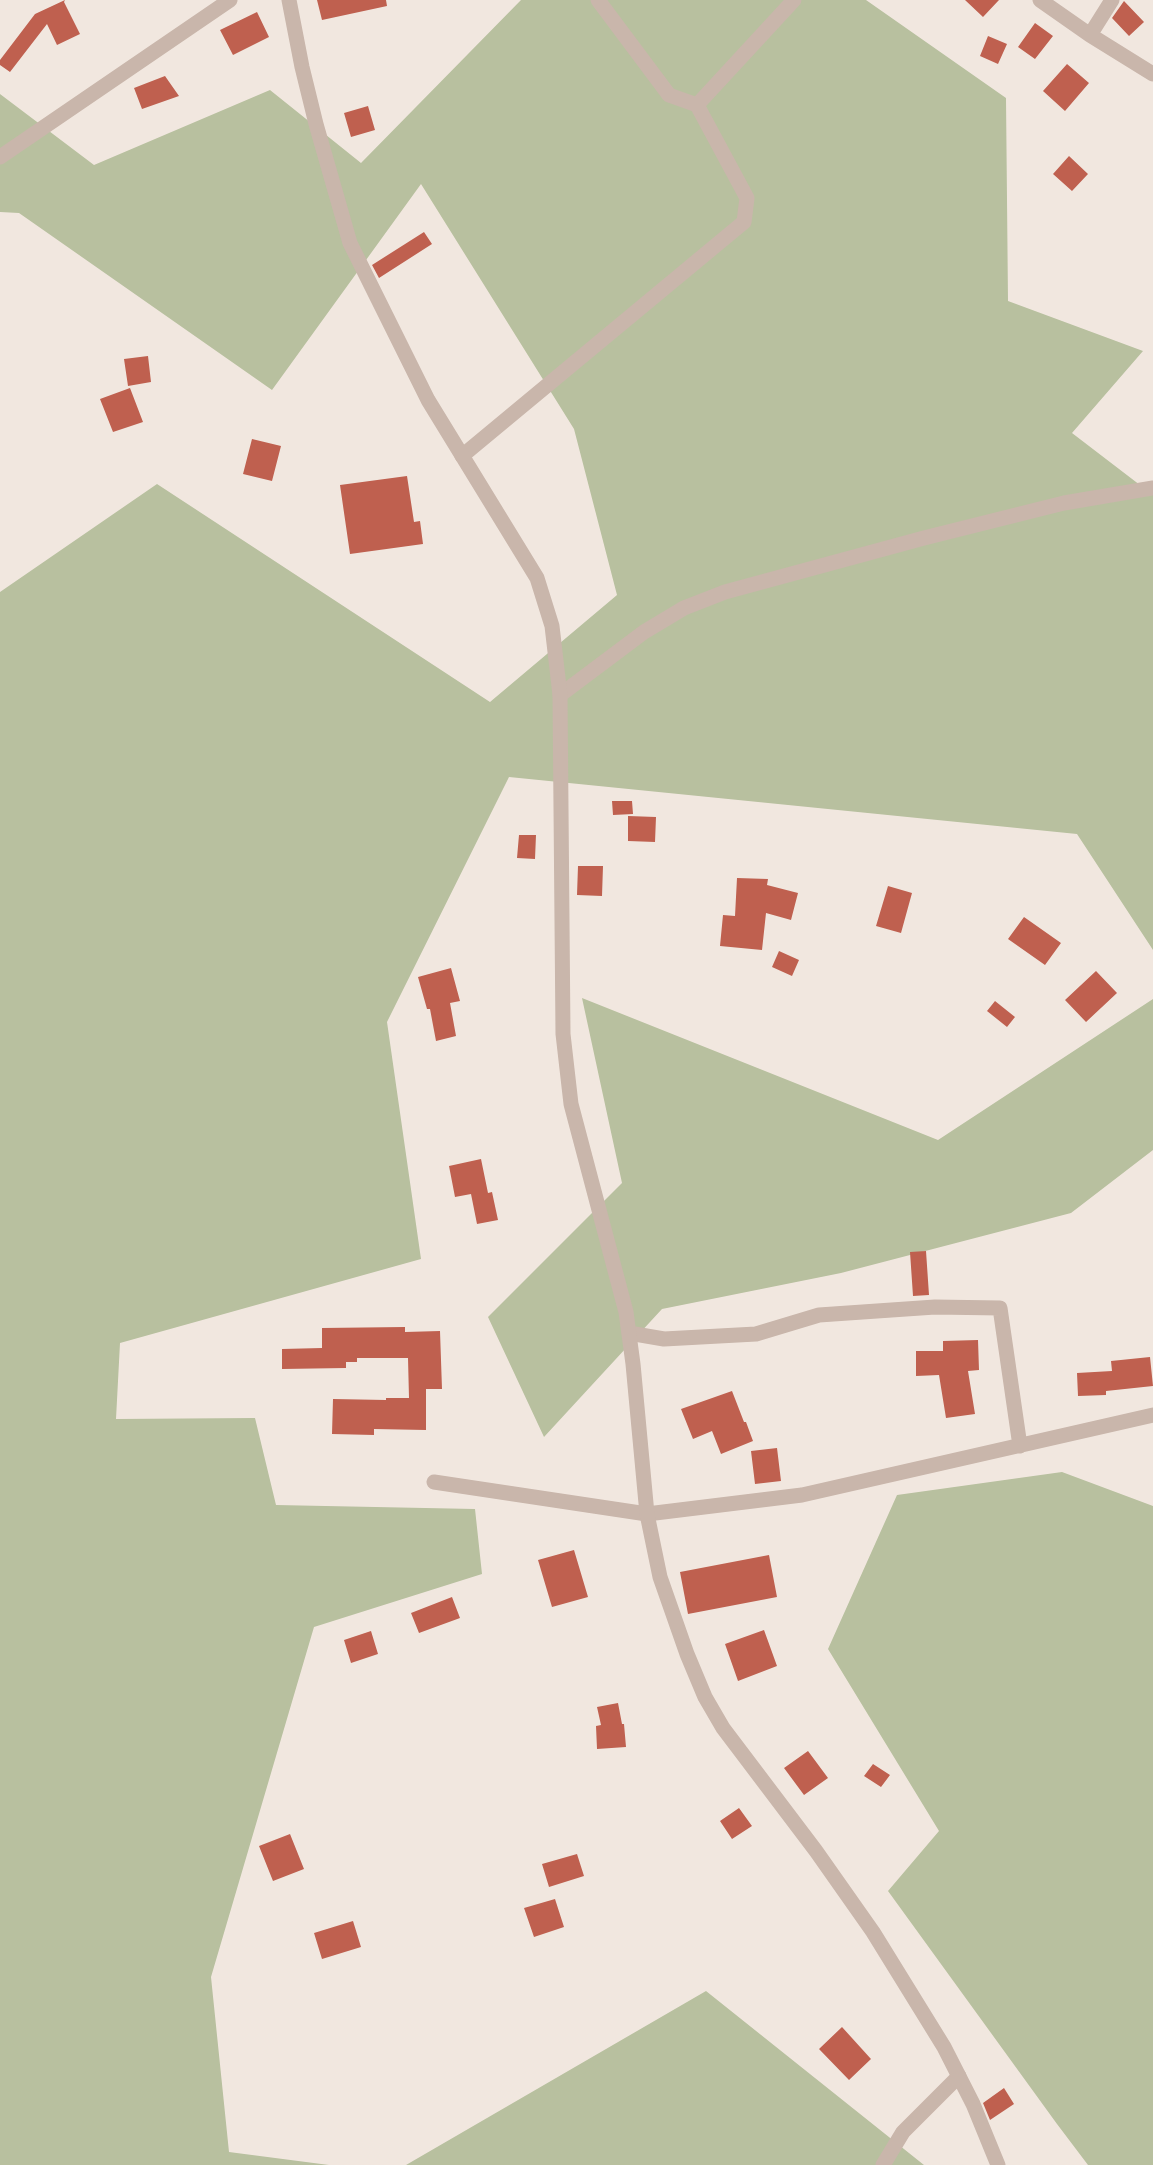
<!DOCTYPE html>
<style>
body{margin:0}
canvas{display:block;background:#f1e7df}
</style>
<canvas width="1153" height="2165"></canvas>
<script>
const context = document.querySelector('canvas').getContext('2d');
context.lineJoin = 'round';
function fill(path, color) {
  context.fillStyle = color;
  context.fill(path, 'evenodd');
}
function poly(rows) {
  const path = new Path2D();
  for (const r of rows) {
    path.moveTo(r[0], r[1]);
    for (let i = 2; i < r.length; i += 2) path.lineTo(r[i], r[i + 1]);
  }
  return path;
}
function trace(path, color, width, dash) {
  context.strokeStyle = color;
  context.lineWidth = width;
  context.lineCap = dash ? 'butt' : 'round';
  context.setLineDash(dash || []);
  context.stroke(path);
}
const green = poly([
 [521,0,866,0,1006,98,1008,301,1143,351,1072,433,1153,495,1153,950,1077,834,509,777,387,1022,421,1259,120,1343,116,1419,255,1418,276,1505,475,1509,482,1574,314,1627,211,1977,229,2152,329,2165,0,2165,0,592,157,484,490,702,617,595,574,429,421,184,272,390,19,213,0,212,0,94,94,165,270,90,361,163],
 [582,998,938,1140,1153,999,1153,1150,1071,1213,841,1273,662,1309,544,1437,488,1317,622,1183],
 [1062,1472,1153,1506,1153,2165,1088,2165,1057,2124,888,1891,939,1831,828,1649,897,1495],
 [706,1991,924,2165,406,2165]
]);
const building = poly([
 [65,0,64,2,80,34,57,45,47,24,10,72,0,65,0,60,35,14],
 [317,0,386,0,387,6,322,20],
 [965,0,999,0,983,17],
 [1124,1,1144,22,1129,36,1112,18],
 [257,12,269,37,233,55,220,30],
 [1035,23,1053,36,1035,59,1018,47],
 [988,36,1007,44,998,64,980,56],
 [1067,64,1089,83,1065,111,1043,91],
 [165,76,179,96,142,109,134,88],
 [368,106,375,130,351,137,344,113],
 [1069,156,1088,174,1072,191,1053,174],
 [424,232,432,244,379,278,372,265],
 [148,356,151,382,128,386,124,359],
 [130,388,143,422,113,432,100,399],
 [252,439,281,446,272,481,243,474],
 [407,476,414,522,420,521,423,544,350,554,340,485],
 [612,801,632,801,633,814,613,815],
 [628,816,656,817,655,842,628,841],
 [519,835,536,835,535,859,517,858],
 [578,866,603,866,602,896,577,895],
 [737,878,768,879,767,885,798,893,791,920,766,913,762,950,720,946,723,915,735,916],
 [888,886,912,893,901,933,876,926],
 [1024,917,1061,943,1045,965,1008,939],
 [779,951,799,960,792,976,772,967],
 [451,968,460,1001,450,1003,456,1036,436,1041,430,1009,427,1009,418,977],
 [1096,971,1117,993,1086,1022,1065,1000],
 [995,1001,1015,1017,1007,1027,987,1011],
 [481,1159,488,1193,492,1192,498,1220,477,1224,471,1194,455,1197,449,1166],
 [926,1251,929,1295,913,1296,910,1252],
 [405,1327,405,1332,440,1331,442,1389,426,1389,426,1430,374,1429,374,1435,332,1434,333,1399,386,1400,386,1398,409,1398,408,1358,357,1358,357,1362,346,1362,346,1368,282,1369,282,1349,322,1348,322,1328],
 [978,1340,979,1370,968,1371,975,1414,946,1418,939,1375,916,1376,916,1351,943,1351,943,1341],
 [1150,1357,1153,1386,1106,1391,1106,1395,1078,1396,1077,1373,1112,1371,1111,1361],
 [732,1391,744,1422,746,1422,753,1441,721,1454,712,1431,693,1439,681,1409],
 [777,1448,781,1481,755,1484,751,1451],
 [574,1550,588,1597,552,1607,538,1560],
 [769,1555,777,1597,688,1614,680,1572],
 [452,1597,460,1618,419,1633,411,1613],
 [764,1630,777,1666,738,1681,725,1644],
 [371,1631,378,1654,351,1663,344,1640],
 [618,1703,622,1724,624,1724,626,1747,597,1749,596,1726,601,1725,597,1707],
 [808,1751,828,1778,804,1795,784,1768],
 [873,1764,890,1775,881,1787,864,1776],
 [739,1808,752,1826,732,1839,720,1821],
 [290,1834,304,1869,273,1881,259,1846],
 [577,1854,584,1876,549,1887,542,1864],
 [555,1899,564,1927,534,1937,524,1908],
 [353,1921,361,1947,322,1959,314,1933],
 [842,2027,871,2059,849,2080,819,2049],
 [1004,2088,1014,2104,990,2120,983,2103]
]);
const minor = poly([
 [598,0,669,95,697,105],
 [1040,0,1090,35,1153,74],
 [1090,35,1112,0],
 [0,157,230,0],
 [462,456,744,222,747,198,697,105,794,0],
 [560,695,644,632,684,608,725,592,924,538,1064,503,1153,488],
 [629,1333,664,1339,756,1334,819,1315,935,1307,1000,1308,1020,1446],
 [434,1482,647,1514,802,1495,1153,1415],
 [883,2165,903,2132,959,2076]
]);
const tertiary = poly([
 [289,0,302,67,316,124,350,243,428,400,537,578,552,626,560,695,563,1034,571,1104,626,1312,633,1364,647,1514,660,1577,687,1654,705,1697,723,1728,816,1851,873,1932,944,2047,973,2104,998,2165]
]);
fill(green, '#b8c09f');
fill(building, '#bf604f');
trace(minor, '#c9b6ab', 15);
trace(tertiary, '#c9b6ab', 15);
</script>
